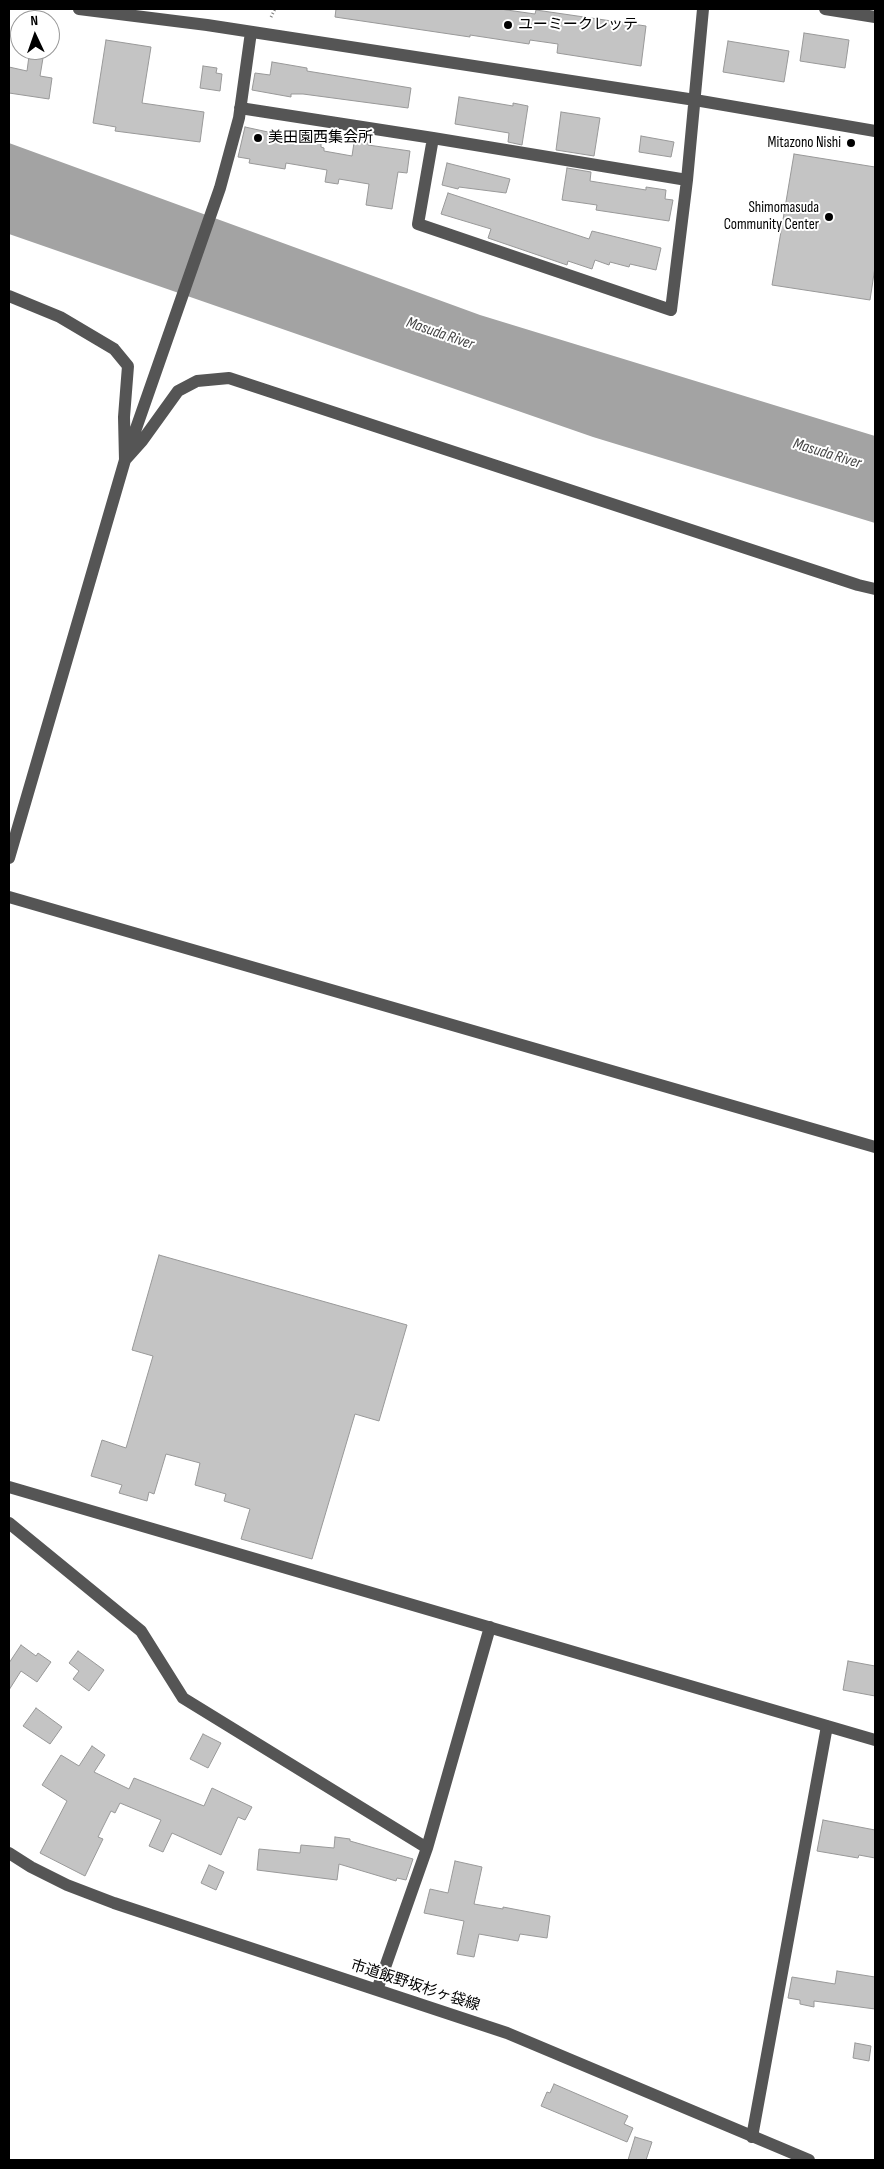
<!DOCTYPE html>
<meta charset="utf-8">
<style>
body{margin:0}
#map{position:relative;width:884px;height:2169px;overflow:hidden;background:#fff;font-family:"Sofia Sans Condensed",sans-serif}
canvas{display:block}
.frame{position:absolute;inset:0;border:10px solid #000;pointer-events:none}
.north{position:absolute;left:10px;top:10px;width:50px;height:50px;box-sizing:border-box;background:#fff;border:1px solid #999;border-radius:50%;rotate:357deg;font-size:14px;font-weight:700;line-height:20px;text-align:center;color:#000}
.north::after{content:'';display:block;margin:auto;width:18px;height:22px;background:#000;clip-path:polygon(50% 0,100% 100%,50% 72%,0 100%)}
</style>
<div id="map">
<canvas width="884" height="2169"></canvas>
<div class="frame"></div>
<div class="north">N</div>
</div>
<script>
const context = document.querySelector('canvas').getContext('2d');
context.lineJoin = 'round';
function fill(path, color) {
  context.fillStyle = color;
  context.fill(path, 'evenodd');
}
function poly(rows) {
  const path = new Path2D();
  for (const r of rows) {
    path.moveTo(r[0], r[1]);
    for (let i = 2; i < r.length; i += 2) path.lineTo(r[i], r[i + 1]);
  }
  return path;
}
function trace(path, color, width, dash) {
  context.strokeStyle = color;
  context.lineWidth = width;
  context.lineCap = dash ? 'butt' : 'round';
  context.setLineDash(dash || []);
  context.stroke(path);
}
function label(font, color, halo, rows, align = 'center') {
  context.font = font + ' "Sofia Sans Condensed","Noto Sans JP",sans-serif';
  context.lineWidth = 4;
  context.setLineDash([]);
  context.textBaseline = 'middle';
  context.strokeStyle = halo;
  context.fillStyle = color;
  for (const [text, x, y, turn = 0] of rows) {
    context.save();
    context.translate(x, y);
    context.rotate((+turn || 0) * Math.PI / 180);
    context.textAlign = isNaN(turn) ? turn : align;
    if (halo) context.strokeText(text, 0, 0);
    context.fillText(text, 0, 0);
    context.restore();
  }
}
const water = poly([
 [9,143,480,315,875,436,875,523,593,437,9,234]
]);
const building = poly([
 [336,9,500,9,535,14,536,10,646,26,641,66,557,53,558,44,530,40,529,44,470,35,470,37,335,17,336,9],
 [804,33,849,40,845,68,800,61,804,33],
 [106,40,151,47,142,103,204,112,200,142,115,131,116,127,93,123,106,40],
 [728,41,789,51,784,82,723,72,728,41],
 [29,56,43,58,40,76,52,78,49,99,9,93,9,67,27,71,29,56],
 [272,62,307,68,307,71,411,88,408,108,303,94,291,94,291,97,252,90,255,73,270,75,272,62],
 [203,66,217,68,216,73,222,74,220,91,200,88,203,66],
 [459,97,513,106,513,103,528,106,522,145,508,142,509,133,455,124,459,97],
 [561,112,600,118,594,156,556,150,561,112],
 [245,127,268,132,268,136,298,142,298,140,321,143,321,147,324,148,324,151,352,156,355,136,369,138,368,145,410,151,407,173,398,172,392,209,366,205,369,184,339,179,338,184,325,182,327,170,286,163,285,169,249,163,250,159,238,157,245,127],
 [641,136,674,142,671,157,639,152,641,136],
 [794,154,875,167,875,267,870,300,772,285,794,154],
 [447,163,510,179,506,193,459,187,458,189,442,185,447,163],
 [567,168,591,172,590,181,646,190,646,187,666,190,665,199,673,200,669,221,596,210,597,205,562,200,567,168],
 [448,193,589,239,592,231,661,248,656,270,630,264,629,267,610,262,609,265,595,260,592,269,568,261,567,265,488,238,491,229,441,214,448,193],
 [159,1255,407,1325,379,1421,355,1414,312,1559,241,1539,250,1509,224,1501,226,1494,195,1485,200,1463,166,1454,154,1494,149,1492,147,1501,119,1493,122,1485,91,1476,102,1440,126,1448,153,1356,132,1350,159,1255],
 [21,1645,36,1656,38,1653,51,1662,37,1682,21,1671,9,1690,9,1663,21,1645],
 [78,1651,104,1670,89,1691,73,1679,79,1671,69,1663,78,1651],
 [848,1661,875,1666,875,1696,843,1690,848,1661],
 [36,1708,62,1727,50,1744,23,1726,36,1708],
 [203,1734,221,1743,208,1768,190,1759,203,1734],
 [92,1746,105,1755,94,1772,129,1789,134,1778,204,1806,212,1788,252,1807,245,1820,238,1817,221,1855,172,1833,163,1852,149,1846,161,1820,120,1803,115,1813,111,1811,98,1837,103,1839,85,1876,40,1853,67,1801,42,1785,61,1755,79,1766,92,1746],
 [823,1820,875,1830,875,1858,859,1855,858,1858,817,1851,823,1820],
 [335,1837,350,1839,350,1841,413,1859,406,1880,397,1878,396,1881,339,1864,337,1880,257,1870,259,1849,300,1853,301,1845,334,1848,335,1837],
 [455,1861,482,1867,474,1904,503,1909,503,1907,550,1916,547,1938,520,1934,518,1941,479,1934,474,1957,457,1954,464,1921,424,1913,430,1889,448,1893,455,1861],
 [209,1865,224,1872,216,1890,201,1883,209,1865],
 [837,1971,875,1977,875,2009,814,2001,814,2007,800,2004,800,2000,788,1998,792,1977,835,1984,837,1971],
 [855,2043,871,2046,869,2061,853,2058,855,2043],
 [554,2084,628,2116,624,2124,633,2128,627,2142,541,2106,547,2092,550,2093,554,2084],
 [635,2137,652,2142,646,2160,628,2160,635,2137]
]);
const path = poly([
 [271,17,275,9]
]);
const minor = poly([
 [79,9,207,25,695,100,875,131],
 [825,9,875,17],
 [240,108,433,138,418,224,671,310,687,180,703,9],
 [433,138,687,180],
 [9,296,60,317,114,349,128,366,124,417,125,460,142,441,178,391,197,381,229,378,858,585,875,589],
 [9,858,125,460,220,188,239,118,251,32],
 [9,897,875,1147],
 [9,1487,875,1740],
 [9,1523,141,1631,183,1698,427,1848],
 [9,1853,31,1867,67,1885,114,1903,507,2033,809,2160],
 [377,1990,427,1848,490,1627],
 [752,2137,827,1726]
]);
const markers = [
 [508,25,5,"#000"],
 [258,138,5,"#000"],
 [851,143,5,"#000"],
 [829,217,5,"#000"]
];
const poiNames = [
 ["ユーミークレッテ",518,25],
 ["美田園西集会所",268,138],
 ["Mitazono Nishi",841,143,"right"],
 ["Shimomasuda",819,208,"right"],
 ["Community Center",819,225,"right"]
];
const streetNames = [
 ["市道飯野坂杉ヶ袋線",415,1986,18]
];
const waterNames = [
 ["Masuda River",440,334,19],
 ["Masuda River",827,454,17]
];
fill(water, '#a3a3a3');
fill(building, '#c4c4c4');
trace(building, '#999', 1);
trace(path, '#777', 3, [1, 2.5]);
trace(minor, '#555', 12);
for (const [x, y, r, color] of markers) {
  const dot = new Path2D();
  dot.arc(x, y, r, 0, 2 * Math.PI);
  context.fillStyle = color;
  context.fill(dot);
  trace(dot, '#fff', 2);
}
label('15px', '#000', '#fff', poiNames, 'left');
label('15px', '#000', '#fff', streetNames);
label('italic 16px', '#444', '#fff', waterNames);
</script>
